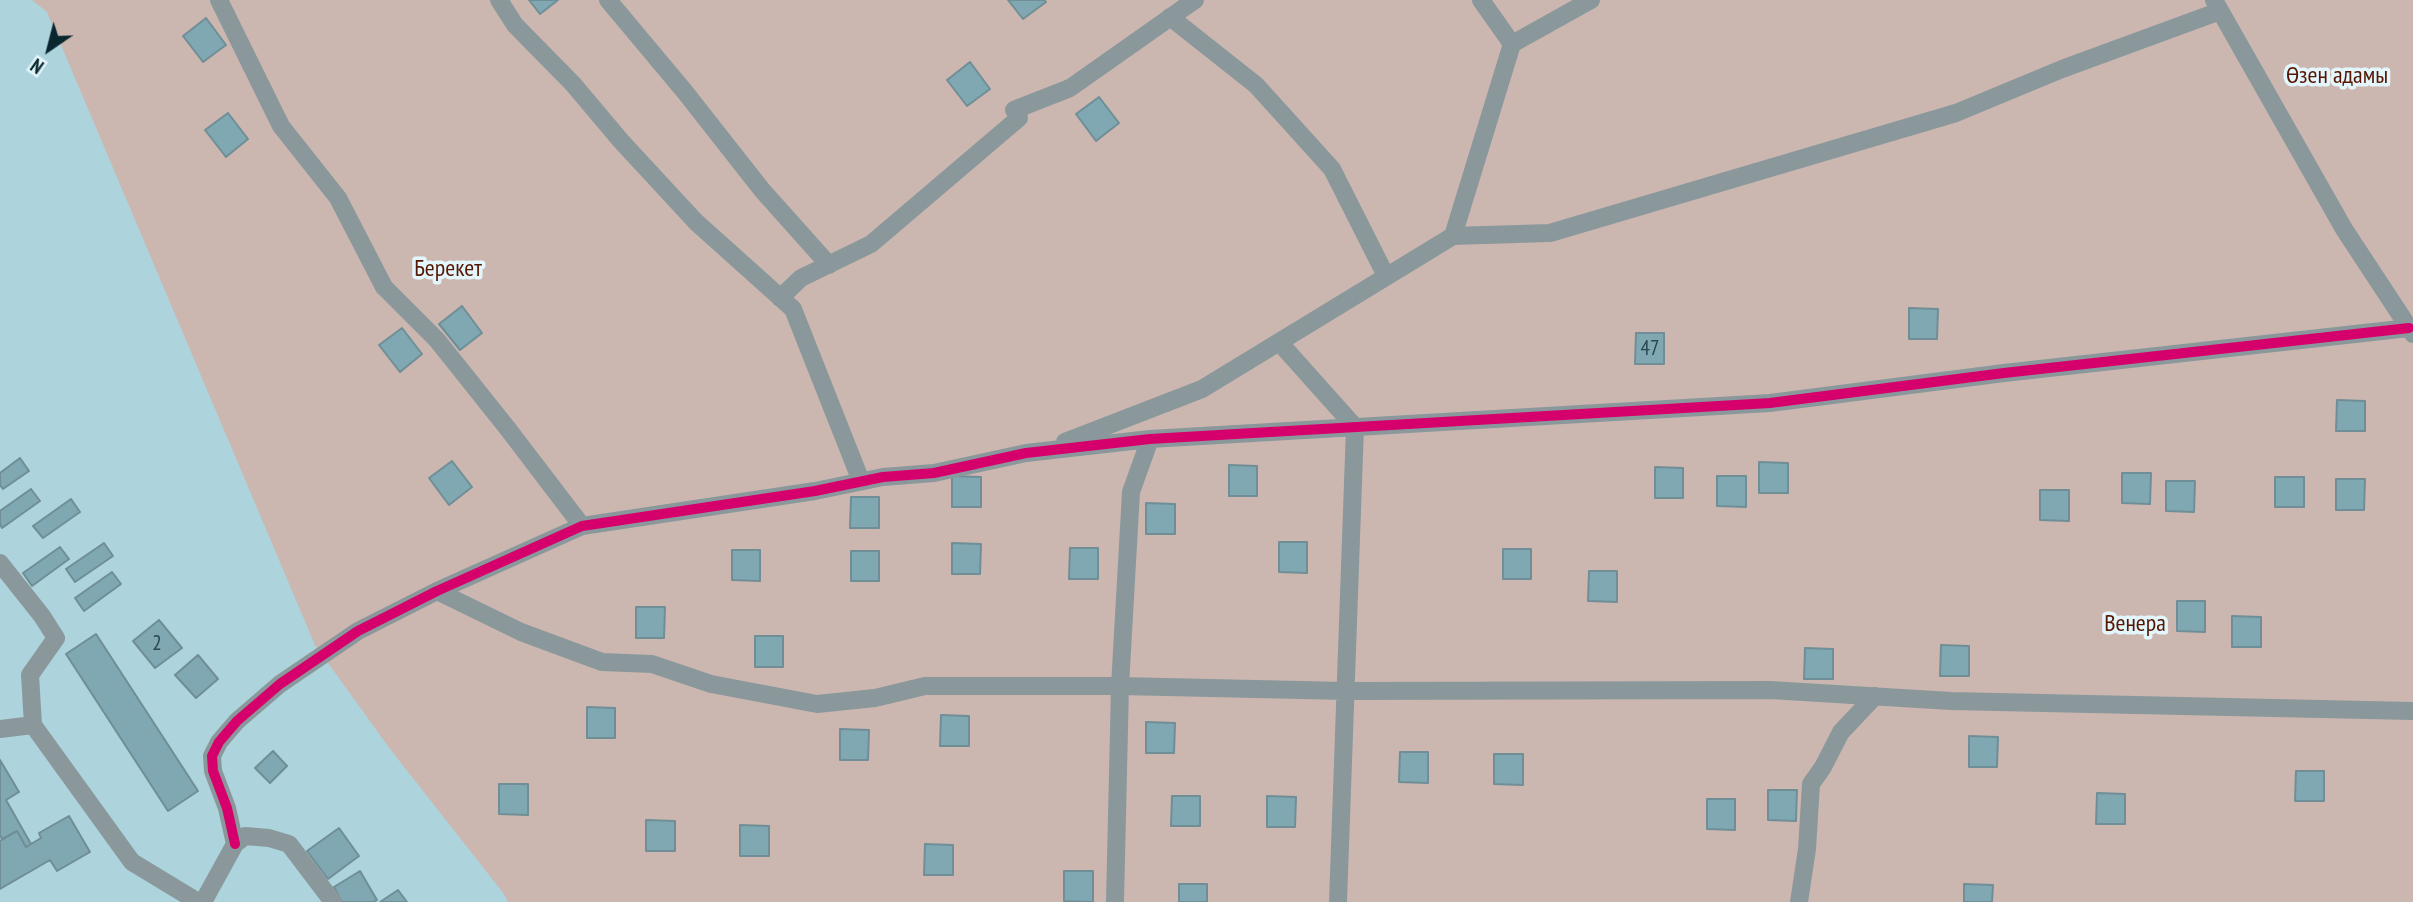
<!DOCTYPE html>
<meta charset="utf-8">
<style>
body{margin:0}
#map{position:relative;width:2413px;height:902px;overflow:hidden;background:#add3dd;font-family:"PT Sans Narrow",sans-serif}
canvas{display:block}
.north{position:absolute;left:14px;top:14px;width:70px;height:70px;-webkit-text-stroke:5px #e3f6fc;paint-order:stroke;rotate:215deg;font-size:19px;font-weight:700;line-height:28px;text-align:center;color:#0a272f}
.north::after{content:'';display:block;margin:auto;width:24px;height:32px;background:#0a272f;clip-path:polygon(50% 0,100% 100%,50% 72%,0 100%)}
</style>
<div id="map">
<canvas width="2413" height="902"></canvas>
<div class="north">N</div>
</div>
<script>
const context = document.querySelector('canvas').getContext('2d');
context.lineJoin = 'round';
function fill(path, color) {
  context.fillStyle = color;
  context.fill(path, 'evenodd');
}
function poly(rows) {
  const path = new Path2D();
  for (const r of rows) {
    path.moveTo(r[0], r[1]);
    for (let i = 2; i < r.length; i += 2) path.lineTo(r[i], r[i + 1]);
  }
  return path;
}
function trace(path, color, width, dash) {
  context.strokeStyle = color;
  context.lineWidth = width;
  context.lineCap = dash ? 'butt' : 'round';
  context.setLineDash(dash || []);
  context.stroke(path);
}
function label(font, color, halo, rows, align = 'center') {
  context.font = font + ' "PT Sans Narrow",sans-serif';
  context.lineWidth = 7;
  context.setLineDash([]);
  context.textBaseline = 'middle';
  context.strokeStyle = halo;
  context.fillStyle = color;
  for (const [text, x, y, turn = 0] of rows) {
    context.save();
    context.translate(x, y);
    context.rotate((+turn || 0) * Math.PI / 180);
    context.textAlign = isNaN(turn) ? turn : align;
    if (halo) context.strokeText(text, 0, 0);
    context.fillText(text, 0, 0);
    context.restore();
  }
}
const green = poly([
 [32,0,2413,0,2413,902,508,902,504,894,390,749,315,645,47,12]
]);
const building = poly([
 [529,0,558,0,540,14,529,0],
 [1008,0,1044,0,1046,2,1023,19,1008,0],
 [206,18,226,45,203,62,183,36,206,18],
 [970,62,990,89,967,106,947,80,970,62],
 [1099,97,1119,123,1096,141,1076,114,1099,97],
 [228,113,248,139,226,157,205,130,228,113],
 [462,306,482,333,460,350,439,324,462,306],
 [1909,308,1938,309,1937,339,1909,339,1909,308],
 [402,328,422,354,400,372,379,345,402,328],
 [1636,333,1664,333,1664,364,1635,364,1636,333],
 [2337,400,2365,401,2365,431,2336,431,2337,400],
 [20,458,29,471,3,489,0,485,0,473,20,458],
 [452,461,472,487,449,505,429,478,452,461],
 [1759,462,1788,463,1788,493,1759,493,1759,462],
 [1229,465,1257,466,1257,496,1229,496,1229,465],
 [1655,467,1683,468,1683,498,1655,498,1655,467],
 [2122,473,2151,473,2150,504,2122,503,2122,473],
 [952,476,981,477,981,507,952,507,952,476],
 [1717,476,1746,476,1746,507,1717,506,1717,476],
 [2275,477,2304,477,2304,507,2275,507,2275,477],
 [2336,479,2365,479,2364,510,2336,510,2336,479],
 [2166,481,2195,481,2194,512,2166,511,2166,481],
 [31,489,40,501,2,528,0,524,0,511,31,489],
 [2040,490,2069,490,2069,521,2040,520,2040,490],
 [851,497,879,497,879,528,850,528,851,497],
 [71,499,80,512,43,538,33,526,71,499],
 [1146,503,1175,504,1175,534,1146,534,1146,503],
 [1279,542,1307,542,1307,573,1279,572,1279,542],
 [104,543,113,556,75,582,66,569,104,543],
 [952,543,981,544,980,574,952,574,952,543],
 [60,547,69,559,32,586,23,573,60,547],
 [1070,548,1098,548,1098,579,1069,579,1070,548],
 [1503,549,1531,549,1531,579,1503,579,1503,549],
 [732,550,760,550,760,581,732,580,732,550],
 [851,551,879,551,879,581,851,581,851,551],
 [1589,571,1617,571,1617,602,1588,601,1589,571],
 [112,572,121,584,84,611,75,598,112,572],
 [2177,601,2205,601,2205,632,2177,631,2177,601],
 [636,607,665,607,664,638,636,638,636,607],
 [2232,616,2261,617,2261,647,2232,647,2232,616],
 [159,620,182,648,155,668,133,641,159,620],
 [96,634,198,791,168,811,66,654,96,634],
 [755,636,783,636,783,667,755,667,755,636],
 [1941,645,1969,646,1969,676,1940,676,1941,645],
 [1805,648,1833,649,1833,679,1804,679,1805,648],
 [198,655,218,679,196,698,175,675,198,655],
 [587,707,615,708,615,738,587,738,587,707],
 [941,715,969,716,969,746,940,746,941,715],
 [1146,722,1175,723,1174,753,1146,753,1146,722],
 [840,729,869,730,868,760,840,760,840,729],
 [1969,736,1998,737,1997,767,1969,767,1969,736],
 [273,751,287,766,270,783,255,768,273,751],
 [1400,752,1428,752,1428,783,1399,782,1400,752],
 [1494,754,1523,754,1523,785,1494,784,1494,754],
 [0,760,19,792,6,800,31,844,26,847,17,831,2,839,0,835,0,760],
 [2296,771,2324,771,2324,801,2295,801,2296,771],
 [499,784,528,784,528,815,499,814,499,784],
 [1768,790,1797,790,1796,821,1768,820,1768,790],
 [2097,793,2125,794,2125,824,2096,824,2097,793],
 [1172,796,1200,796,1200,826,1171,826,1172,796],
 [1267,796,1296,797,1295,827,1267,827,1267,796],
 [1707,799,1735,799,1735,830,1707,829,1707,799],
 [69,816,90,852,57,871,50,860,0,889,0,841,17,831,26,847,41,838,39,833,69,816],
 [646,820,675,821,675,851,646,851,646,820],
 [740,825,769,826,769,856,740,856,740,825],
 [339,828,359,856,328,879,307,851,339,828],
 [925,844,953,845,953,875,924,875,925,844],
 [360,871,377,900,373,902,342,902,334,887,360,871],
 [1064,871,1093,871,1093,902,1064,901,1064,871],
 [1179,884,1207,884,1207,902,1179,902,1179,884],
 [1964,884,1993,885,1992,902,1964,902,1964,884],
 [398,890,407,902,380,902,398,890]
]);
const minor = poly([
 [219,0,281,126,338,198,384,287,437,340,508,429,582,526],
 [499,0,515,25,573,84,621,141,696,222,793,309,861,481],
 [608,0,685,92,762,190,829,265],
 [1481,0,1512,44],
 [2214,0,2344,229,2413,334],
 [1170,17,1256,85,1332,169,1386,276],
 [1014,110,1070,88,1195,0],
 [1453,236,1550,233,1956,113,2062,69,2220,11],
 [780,298,801,278,871,244,1019,118],
 [1279,342,1355,427,1338,902],
 [1065,442,1202,389,1453,236,1512,44,1591,0],
 [0,563,42,616,56,638,30,675,33,725,132,862,198,902],
 [437,591,521,632,602,662,652,664,711,684,817,704,875,698,925,686,1120,686,1346,691,1770,690,1951,701,2413,711],
 [0,729,33,725],
 [235,844,227,808,213,771,212,756,219,742,237,721,280,684,358,631,437,591,582,526,815,491,883,477,934,473,1026,453,1150,439,1770,403,2004,373,2409,328],
 [203,902,235,844,245,836,269,838,289,844,333,902],
 [1115,902,1120,686,1131,492,1150,439],
 [1799,902,1807,849,1811,784,1823,767,1841,732,1875,696]
]);
const cycleway = poly([
 [235,844,227,808,213,771,212,756,219,742,237,721,280,684,358,631,437,591,582,526,815,491,883,477,934,473,1026,453,1150,439,1770,403,2004,373,2409,328]
]);
const numberNames = [
 ["47",1650,349],
 ["2",157,644]
];
const parkNames = [
 ["Өзен адамы",2337,76],
 ["Берекет",448,269],
 ["Венера",2135,624]
];
fill(green, '#ccb7b0');
fill(building, '#80a8b2');
trace(building, '#6f8e96', 2);
trace(minor, '#8a989c', 18);
trace(cycleway, '#d6006c', 10);
label('21px', '#284750', null, numberNames);
label('24px', '#561601', '#e3f6fc', parkNames);
</script>
